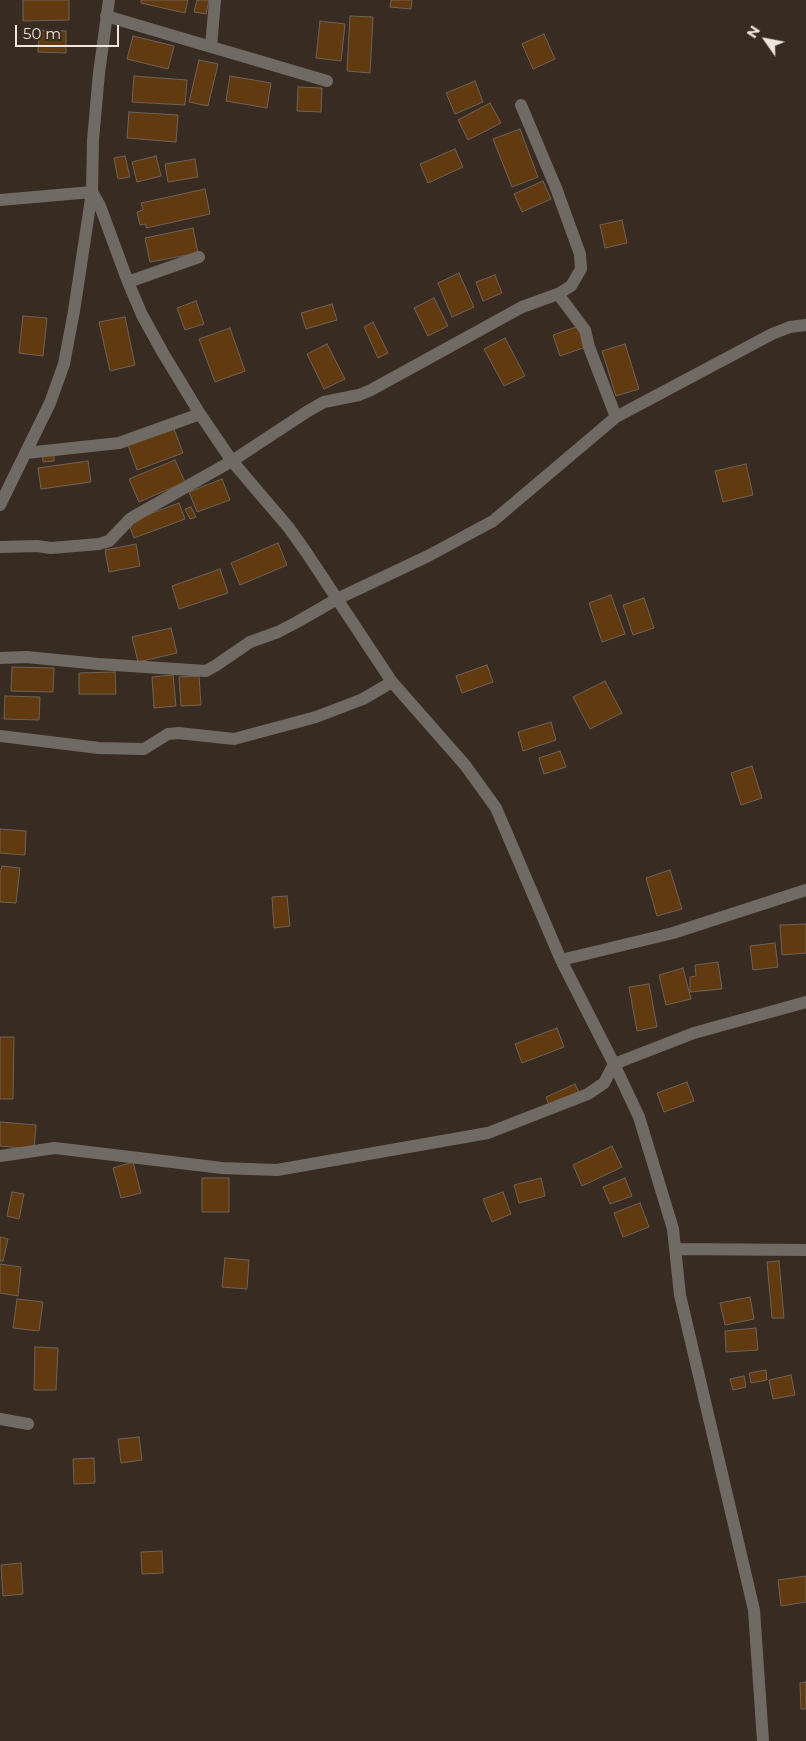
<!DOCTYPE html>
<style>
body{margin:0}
#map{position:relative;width:806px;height:1741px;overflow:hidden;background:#382c22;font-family:Montserrat,sans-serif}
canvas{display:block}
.north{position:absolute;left:741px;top:15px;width:50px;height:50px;-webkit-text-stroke:4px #382c22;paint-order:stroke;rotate:303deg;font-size:14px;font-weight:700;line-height:20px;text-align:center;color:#eee6df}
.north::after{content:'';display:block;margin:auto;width:18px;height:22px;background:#eee6df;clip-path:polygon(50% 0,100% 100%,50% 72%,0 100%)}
.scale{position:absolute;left:15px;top:25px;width:104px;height:22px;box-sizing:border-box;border:2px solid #eee6df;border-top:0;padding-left:6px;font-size:15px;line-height:18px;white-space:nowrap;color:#eee6df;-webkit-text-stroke:4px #382c22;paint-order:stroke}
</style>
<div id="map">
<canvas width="806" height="1741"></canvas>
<div class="north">N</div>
<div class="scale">50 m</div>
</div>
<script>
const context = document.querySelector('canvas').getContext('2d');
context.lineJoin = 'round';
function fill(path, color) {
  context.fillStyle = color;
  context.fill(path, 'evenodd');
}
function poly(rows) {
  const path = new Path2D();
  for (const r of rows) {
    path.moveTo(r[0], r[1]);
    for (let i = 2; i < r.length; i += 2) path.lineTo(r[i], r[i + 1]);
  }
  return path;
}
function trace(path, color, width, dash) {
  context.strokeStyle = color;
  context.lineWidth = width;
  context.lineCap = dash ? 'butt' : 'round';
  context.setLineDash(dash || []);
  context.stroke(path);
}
const building = poly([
 [23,0,69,0,69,20,23,21,23,0],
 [141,0,188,0,185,13,141,3,141,0],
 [197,0,209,0,206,14,194,12,197,0],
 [391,0,412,0,411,9,390,7,391,0],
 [350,16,373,17,370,73,347,71,350,16],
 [320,21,345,24,341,61,316,58,320,21],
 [39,30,66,31,66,53,38,52,39,30],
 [544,34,555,59,533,69,522,44,544,34],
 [133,36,174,46,168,69,127,59,133,36],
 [199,60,218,64,208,106,189,102,199,60],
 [134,76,187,80,185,105,132,102,134,76],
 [230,76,271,83,267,108,226,101,230,76],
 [475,81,483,102,455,114,446,93,475,81],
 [298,87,322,88,321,112,297,111,298,87],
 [490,103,501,123,468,140,458,120,490,103],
 [129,112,178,115,176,142,127,138,129,112],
 [520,129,538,177,512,187,493,139,520,129],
 [455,149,463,167,428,183,420,164,455,149],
 [125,156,130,177,118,179,114,158,125,156],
 [156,156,161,176,137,182,132,162,156,156],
 [195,159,198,177,168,182,165,164,195,159],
 [543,181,551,199,522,212,514,194,543,181],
 [205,189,210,214,146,228,146,224,140,225,137,212,143,210,141,203,205,189],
 [622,220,627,243,605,248,600,225,622,220],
 [193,228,198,253,150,262,145,238,193,228],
 [459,273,474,307,452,317,438,283,459,273],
 [495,275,502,293,483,301,476,282,495,275],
 [434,298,448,326,428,336,414,308,434,298],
 [196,301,204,324,185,330,177,308,196,301],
 [332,304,337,320,306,329,301,313,332,304],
 [23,316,47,318,43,356,19,353,23,316],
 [125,317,135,365,110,371,99,322,125,317],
 [373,322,388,353,378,358,364,327,373,322],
 [579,326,586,347,560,356,553,335,579,326],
 [230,328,245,371,215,382,199,339,230,328],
 [505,338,525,376,504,386,484,349,505,338],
 [327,344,345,379,324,389,307,354,327,344],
 [625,344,639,389,616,396,602,351,625,344],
 [174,429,183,453,137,470,128,445,174,429],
 [54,453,54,461,43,462,42,454,54,453],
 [175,460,185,482,139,502,129,479,175,460],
 [88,461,91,482,41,489,38,468,88,461],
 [746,464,753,495,723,502,715,471,746,464],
 [222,479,230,500,197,512,189,492,222,479],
 [179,503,185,519,134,538,128,522,179,503],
 [191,507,196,517,190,519,185,509,191,507],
 [278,543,287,565,240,585,231,563,278,543],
 [136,544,140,566,109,572,105,550,136,544],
 [220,569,228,593,179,609,172,586,220,569],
 [611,595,625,634,602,642,589,603,611,595],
 [644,598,654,628,633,635,623,605,644,598],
 [171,628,177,653,138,662,132,637,171,628],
 [487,665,493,682,462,693,456,676,487,665],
 [12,667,54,668,53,692,11,691,12,667],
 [115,672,116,694,79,694,79,673,115,672],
 [173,675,176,706,154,708,152,677,173,675],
 [199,676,201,705,181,706,179,677,199,676],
 [605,681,622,713,590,729,573,697,605,681],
 [5,696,40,697,39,720,4,719,5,696],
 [551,722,556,740,523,751,518,732,551,722],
 [560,751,566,767,544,774,539,758,560,751],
 [752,766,762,798,741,805,731,773,752,766],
 [0,829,26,831,25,855,0,853,0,829],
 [2,866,20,868,16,903,0,902,0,873,2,866],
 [670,870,682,909,657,916,646,878,670,870],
 [287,896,290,926,274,928,272,897,287,896],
 [806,924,806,953,782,955,780,925,806,924],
 [775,943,778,967,753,970,750,946,775,943],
 [718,962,722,989,690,992,690,977,696,976,695,965,718,962],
 [683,968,691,999,666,1005,659,975,683,968],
 [649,984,657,1027,637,1031,629,987,649,984],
 [557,1028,564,1047,522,1063,515,1044,557,1028],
 [0,1037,14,1037,13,1099,0,1099,0,1037],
 [687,1082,694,1101,664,1112,657,1093,687,1082],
 [575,1084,580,1095,550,1107,546,1097,575,1084],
 [0,1122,36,1125,34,1149,0,1146,0,1122],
 [612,1146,622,1167,582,1186,573,1165,612,1146],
 [133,1162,141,1193,121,1198,113,1168,133,1162],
 [202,1178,229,1178,229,1212,202,1212,202,1178],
 [541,1178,545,1196,519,1203,514,1185,541,1178],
 [625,1178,632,1196,610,1204,603,1187,625,1178],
 [12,1192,24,1194,19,1219,7,1216,12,1192],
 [503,1192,511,1214,492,1222,483,1199,503,1192],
 [640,1203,649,1227,623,1237,614,1213,640,1203],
 [0,1237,8,1239,3,1261,0,1261,0,1237],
 [225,1258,249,1260,247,1289,222,1287,225,1258],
 [779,1261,784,1318,772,1318,767,1262,779,1261],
 [0,1264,21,1267,18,1296,0,1293,0,1264],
 [750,1297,754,1319,725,1325,720,1303,750,1297],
 [17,1299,43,1302,39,1331,13,1328,17,1299],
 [756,1328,758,1350,726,1352,725,1331,756,1328],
 [35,1347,58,1348,56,1390,34,1390,35,1347],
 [766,1370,767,1380,751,1383,749,1373,766,1370],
 [791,1375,795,1395,773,1399,769,1380,791,1375],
 [744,1376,746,1387,733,1390,730,1379,744,1376],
 [139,1437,142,1460,121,1463,118,1439,139,1437],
 [94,1458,95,1483,74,1484,73,1459,94,1458],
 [162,1551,163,1573,142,1574,141,1552,162,1551],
 [21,1563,23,1594,3,1596,1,1565,21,1563],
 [806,1576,806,1602,781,1606,778,1580,806,1576],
 [806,1682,806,1709,801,1709,800,1683,806,1682]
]);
const street = poly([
 [109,0,99,73,93,140,92,192,100,206,128,282,142,315,163,353,200,414,232,461,289,528,306,552,392,682,465,765,496,808,561,960,614,1064,639,1117,673,1229,680,1295,754,1610,763,1741],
 [106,16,327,81],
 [211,47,215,0],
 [0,200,92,192,74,311,64,364,50,403,0,505],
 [128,282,199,257],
 [558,294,585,330,589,347,616,417],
 [26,453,119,443,200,414],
 [0,547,37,546,51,548,99,544,109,541,130,519,140,513,232,461,308,411,324,402,359,395,371,390,522,307,558,294,571,286,581,269,580,254,556,188,521,105],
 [0,658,26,657,99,664,206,671,215,666,250,642,278,632,297,622,337,599,428,556,493,521,616,417,772,334,790,327,806,325],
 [0,736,99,748,144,749,168,734,178,733,234,739,316,717,363,699,392,682],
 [561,960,673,933,806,890],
 [0,1156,55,1148,222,1168,277,1170,488,1133,588,1094,604,1083,614,1064,694,1033,806,1002],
 [676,1249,806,1250],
 [0,1419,28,1424]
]);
fill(building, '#613a10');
trace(building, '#706257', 1);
trace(street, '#706a65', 12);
</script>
